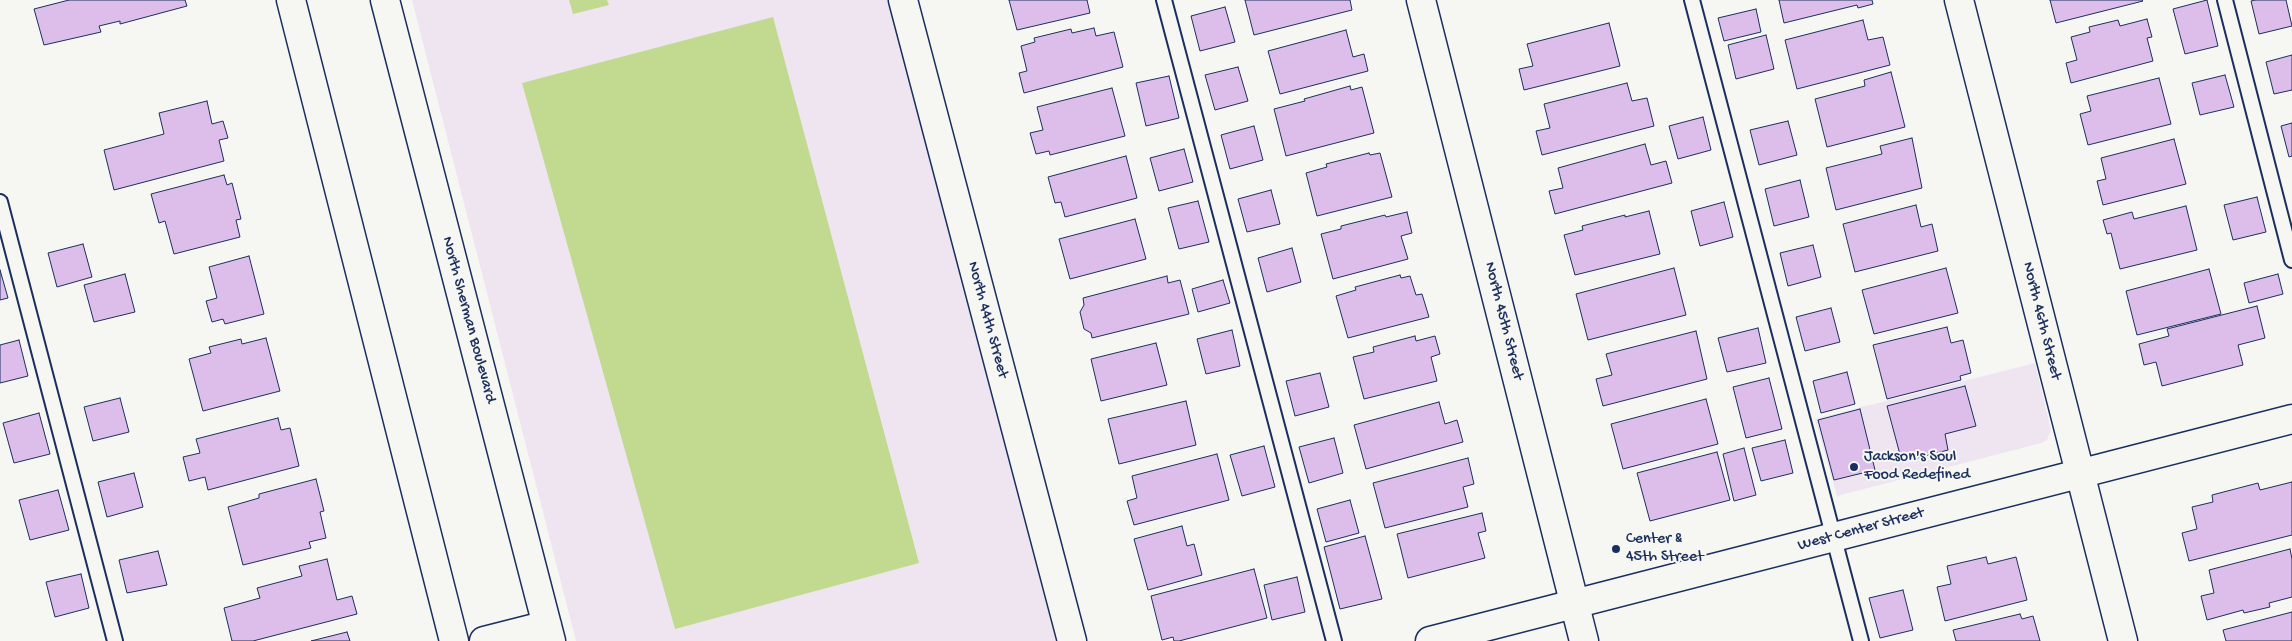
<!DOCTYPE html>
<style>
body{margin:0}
canvas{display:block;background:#f6f6f2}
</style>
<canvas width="2292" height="641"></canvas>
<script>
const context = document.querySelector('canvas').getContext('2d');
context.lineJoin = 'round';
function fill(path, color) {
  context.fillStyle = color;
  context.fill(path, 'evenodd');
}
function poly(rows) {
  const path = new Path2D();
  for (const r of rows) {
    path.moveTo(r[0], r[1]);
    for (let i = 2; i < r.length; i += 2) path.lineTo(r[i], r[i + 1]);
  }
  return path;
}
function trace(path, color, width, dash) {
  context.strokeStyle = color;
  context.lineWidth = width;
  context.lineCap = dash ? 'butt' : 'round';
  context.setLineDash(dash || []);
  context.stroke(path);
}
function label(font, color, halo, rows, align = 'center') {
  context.font = font + ' "Gochi Hand",sans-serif';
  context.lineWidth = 4;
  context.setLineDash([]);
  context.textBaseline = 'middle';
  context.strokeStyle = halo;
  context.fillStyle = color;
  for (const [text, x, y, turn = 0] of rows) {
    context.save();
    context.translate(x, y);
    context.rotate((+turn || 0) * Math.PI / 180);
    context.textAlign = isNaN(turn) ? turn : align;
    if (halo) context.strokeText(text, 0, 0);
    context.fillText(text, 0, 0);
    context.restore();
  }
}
const built = poly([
 [412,0,888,0,1056,641,576,641],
 [2035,363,2051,430,2047,440,2041,443,1837,496,1815,419]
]);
const green = poly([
 [569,0,607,0,609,5,573,14],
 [773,17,919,563,675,629,522,83]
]);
const building = poly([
 [69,0,185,0,187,6,120,24,120,21,99,26,101,32,44,45,34,9,69,0],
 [1009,0,1087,0,1090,13,1017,30,1009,0],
 [1245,0,1350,0,1352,10,1254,35,1245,0],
 [1779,0,1872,0,1873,4,1858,8,1857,5,1784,23,1779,0],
 [2050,0,2142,0,2143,1,2056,23,2050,0],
 [2207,0,2218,46,2185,54,2173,9,2207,0],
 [2255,0,2286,0,2292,26,2259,34,2251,1,2255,0],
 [1225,7,1235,42,1200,51,1191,16,1225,7],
 [1756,9,1761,32,1724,41,1718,18,1756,9],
 [2147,19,2152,37,2147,38,2153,61,2071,83,2066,63,2077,60,2071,37,2090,32,2089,27,2118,20,2120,26,2147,19],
 [1863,20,1868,40,1883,37,1890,65,1797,89,1785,40,1863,20],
 [1609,23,1620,66,1524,90,1519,69,1533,66,1527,44,1609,23],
 [1094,28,1096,36,1114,32,1123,67,1024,93,1019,73,1027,71,1021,46,1035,42,1034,38,1071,29,1072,33,1094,28],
 [1346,30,1353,57,1364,54,1368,71,1280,94,1268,51,1346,30],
 [1766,35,1774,69,1736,79,1728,45,1766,35],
 [2292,55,2292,90,2274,94,2266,62,2292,55],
 [1238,67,1248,101,1215,110,1205,75,1238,67],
 [1891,72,1905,127,1827,147,1815,99,1865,86,1864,80,1891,72],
 [2225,75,2234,107,2200,115,2192,83,2225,75],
 [1169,76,1179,118,1146,126,1136,83,1169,76],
 [2159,78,2171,124,2088,145,2080,114,2091,111,2087,96,2159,78],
 [1627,83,1632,101,1647,98,1654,126,1542,155,1536,131,1550,128,1544,104,1627,83],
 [1350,86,1351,90,1362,87,1374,133,1286,156,1274,109,1305,101,1304,99,1350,86],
 [1112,88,1125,136,1050,155,1049,151,1036,154,1030,133,1043,130,1037,107,1112,88],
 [207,101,212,124,223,121,228,138,219,140,224,161,114,190,104,150,164,134,159,113,207,101],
 [1703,117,1711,150,1678,159,1669,126,1703,117],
 [1788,121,1797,155,1759,165,1750,130,1788,121],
 [2292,123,2292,156,2289,157,2281,126,2292,123],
 [1254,126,1263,160,1230,169,1221,135,1254,126],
 [1912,138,1922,188,1836,210,1826,168,1882,154,1880,146,1912,138],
 [2174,139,2186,184,2103,205,2097,181,2106,179,2101,158,2174,139],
 [1645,144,1651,165,1666,161,1672,183,1555,214,1549,191,1563,188,1558,168,1645,144],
 [1184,149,1193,182,1159,191,1150,158,1184,149],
 [1369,153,1370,155,1380,153,1392,197,1317,216,1306,173,1327,167,1326,164,1369,153],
 [1126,156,1137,198,1065,217,1061,202,1055,203,1048,177,1126,156],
 [224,175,227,185,232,183,241,219,236,220,240,237,174,254,165,221,159,223,151,194,224,175],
 [1800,180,1809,217,1774,226,1765,189,1800,180],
 [1271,190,1280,224,1247,232,1238,199,1271,190],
 [2257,197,2266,232,2233,240,2224,205,2257,197],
 [1198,201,1209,242,1179,249,1168,208,1198,201],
 [1724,202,1733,237,1700,246,1691,211,1724,202],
 [1916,205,1921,227,1932,224,1938,251,1855,272,1843,224,1916,205],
 [2186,206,2197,250,2120,269,2111,233,2107,234,2103,220,2132,212,2134,219,2186,206],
 [1649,211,1660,254,1575,275,1564,235,1583,230,1582,226,1625,215,1625,217,1649,211],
 [1407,212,1412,233,1401,236,1408,259,1333,279,1321,234,1341,229,1341,226,1385,215,1386,217,1407,212],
 [1135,219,1146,259,1070,279,1059,239,1135,219],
 [83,244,92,277,57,287,48,253,83,244],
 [1813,245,1821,277,1788,286,1780,253,1813,245],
 [1292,248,1301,282,1267,292,1258,258,1292,248],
 [249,256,264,314,225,324,223,319,212,322,206,301,217,298,209,267,249,256],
 [1674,268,1686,315,1588,340,1576,294,1674,268],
 [1946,268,1958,313,1874,334,1862,290,1946,268],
 [2209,269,2221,314,2137,335,2126,291,2209,269],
 [0,270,8,298,0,300,0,270],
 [125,274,135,312,94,322,84,285,125,274],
 [2278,274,2283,294,2249,303,2244,283,2278,274],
 [1400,275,1401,278,1410,276,1416,295,1422,294,1429,317,1348,338,1336,296,1356,290,1355,287,1400,275],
 [1167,276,1168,283,1180,280,1189,314,1092,338,1091,333,1084,329,1080,312,1084,305,1083,298,1167,276],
 [1223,280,1230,303,1198,312,1192,289,1223,280],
 [2257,306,2265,338,2238,345,2243,365,2162,386,2156,362,2144,365,2139,344,2169,336,2167,329,2257,306],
 [1831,308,1840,342,1805,351,1796,317,1831,308],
 [1947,327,1951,343,1963,340,1971,373,1960,376,1961,380,1887,399,1873,345,1947,327],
 [1758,328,1766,363,1727,372,1718,338,1758,328],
 [1232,330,1240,366,1206,374,1197,339,1232,330],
 [1696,331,1707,379,1603,406,1596,379,1612,375,1606,354,1696,331],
 [1415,336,1416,341,1435,336,1440,354,1431,357,1437,381,1364,399,1353,357,1374,352,1373,347,1415,336],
 [266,338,280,391,203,411,189,359,211,353,209,347,241,339,242,344,266,338],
 [19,340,28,376,0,383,0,345,19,340],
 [1156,343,1167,385,1101,401,1091,359,1156,343],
 [1847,372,1855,404,1821,413,1813,381,1847,372],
 [1320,373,1329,407,1295,416,1286,381,1320,373],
 [1769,378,1782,429,1746,438,1733,387,1769,378],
 [1965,386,1976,426,1945,434,1948,450,1902,462,1887,406,1965,386],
 [120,398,129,432,93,441,84,407,120,398],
 [1706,399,1718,444,1623,469,1611,424,1706,399],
 [1186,401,1196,445,1119,464,1108,419,1186,401],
 [1439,402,1445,424,1457,420,1463,442,1366,469,1354,425,1439,402],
 [1860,409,1875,470,1834,480,1818,420,1860,409],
 [39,413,50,454,14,463,3,423,39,413],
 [278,418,281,430,290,428,299,466,208,490,205,477,189,481,183,457,200,453,196,439,278,418],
 [1334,438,1343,473,1309,483,1299,447,1334,438],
 [1785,440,1793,473,1761,481,1752,448,1785,440],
 [1264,446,1275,487,1242,496,1230,455,1264,446],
 [1744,448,1756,495,1734,501,1723,454,1744,448],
 [1717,452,1730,500,1650,521,1637,473,1717,452],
 [1217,454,1229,500,1134,525,1127,501,1137,498,1132,476,1217,454],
 [1468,458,1474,484,1463,487,1468,507,1385,528,1373,483,1468,458],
 [134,473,143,507,107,517,98,482,134,473],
 [316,479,324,511,320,512,326,538,309,542,311,548,243,565,228,507,259,498,259,494,316,479],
 [2292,482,2292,535,2189,561,2182,533,2197,529,2192,507,2213,502,2212,495,2258,483,2260,490,2292,482],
 [58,490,69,530,30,540,19,500,58,490],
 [1350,500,1359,533,1326,542,1317,509,1350,500],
 [1482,513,1486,531,1478,533,1485,558,1408,578,1397,534,1482,513],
 [1182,526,1187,546,1194,544,1202,575,1148,590,1134,539,1182,526],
 [1365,536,1382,599,1340,609,1324,547,1365,536],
 [2290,549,2292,559,2292,597,2269,603,2270,607,2244,613,2243,610,2207,620,2201,596,2214,593,2209,570,2290,549],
 [158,551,167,585,127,593,119,560,158,551],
 [1986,557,1988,564,2016,557,2027,600,1945,621,1937,587,1951,584,1947,566,1986,557],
 [327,559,337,600,352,596,357,614,253,641,232,641,224,608,260,598,257,588,302,576,299,566,327,559],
 [1254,569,1267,618,1179,641,1174,641,1173,637,1162,640,1151,596,1254,569],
 [81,574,89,608,55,617,46,582,81,574],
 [1297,577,1305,612,1272,620,1264,585,1297,577],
 [1903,590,1913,630,1880,638,1869,598,1903,590],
 [2292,612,2292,641,2226,641,2223,630,2292,612],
 [2020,614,2022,619,2033,616,2040,641,1956,641,1953,630,2020,614],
 [347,632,350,641,311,641,347,632]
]);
const lane = poly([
 [1164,0,1334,641],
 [1692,0,1861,641],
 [2225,0,2292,260],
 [0,202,115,641]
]);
const street = poly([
 [903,0,1072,641],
 [1421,0,1584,641],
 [1959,0,2123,641]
]);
const secondary = poly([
 [291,0,454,641],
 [385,0,551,641],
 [484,641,547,625],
 [1430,641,2292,419]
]);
const markers = [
 [1854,467,5,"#1b2f5e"],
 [1616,549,5,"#1b2f5e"]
];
const streetNames = [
 ["North Sherman Boulevard",468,320,75],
 ["North 44th Street",987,320,75],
 ["North 45th Street",1503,321,76],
 ["North 46th Street",2041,321,76],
 ["West Center Street",1861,530,-15]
];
const poiNames = [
 ["Jackson's Soul",1864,458],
 ["Food Redefined",1864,476],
 ["Center &",1626,540],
 ["45th Street",1626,558]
];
fill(built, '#eee5f0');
fill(green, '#c2d990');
fill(building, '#ddbeeb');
trace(building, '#1b2f5e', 1);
trace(lane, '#1b2f5e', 18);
trace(street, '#1b2f5e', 31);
trace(secondary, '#1b2f5e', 31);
trace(lane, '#f6f6f2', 14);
trace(street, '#f6f6f2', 28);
trace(secondary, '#f6f6f2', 28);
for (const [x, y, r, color] of markers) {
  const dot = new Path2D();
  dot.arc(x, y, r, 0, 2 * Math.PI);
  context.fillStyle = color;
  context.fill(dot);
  trace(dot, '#f6f6f2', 2);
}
label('16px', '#1b2f5e', '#f6f6f2', streetNames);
label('16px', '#1b2f5e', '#f6f6f2', poiNames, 'left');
</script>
